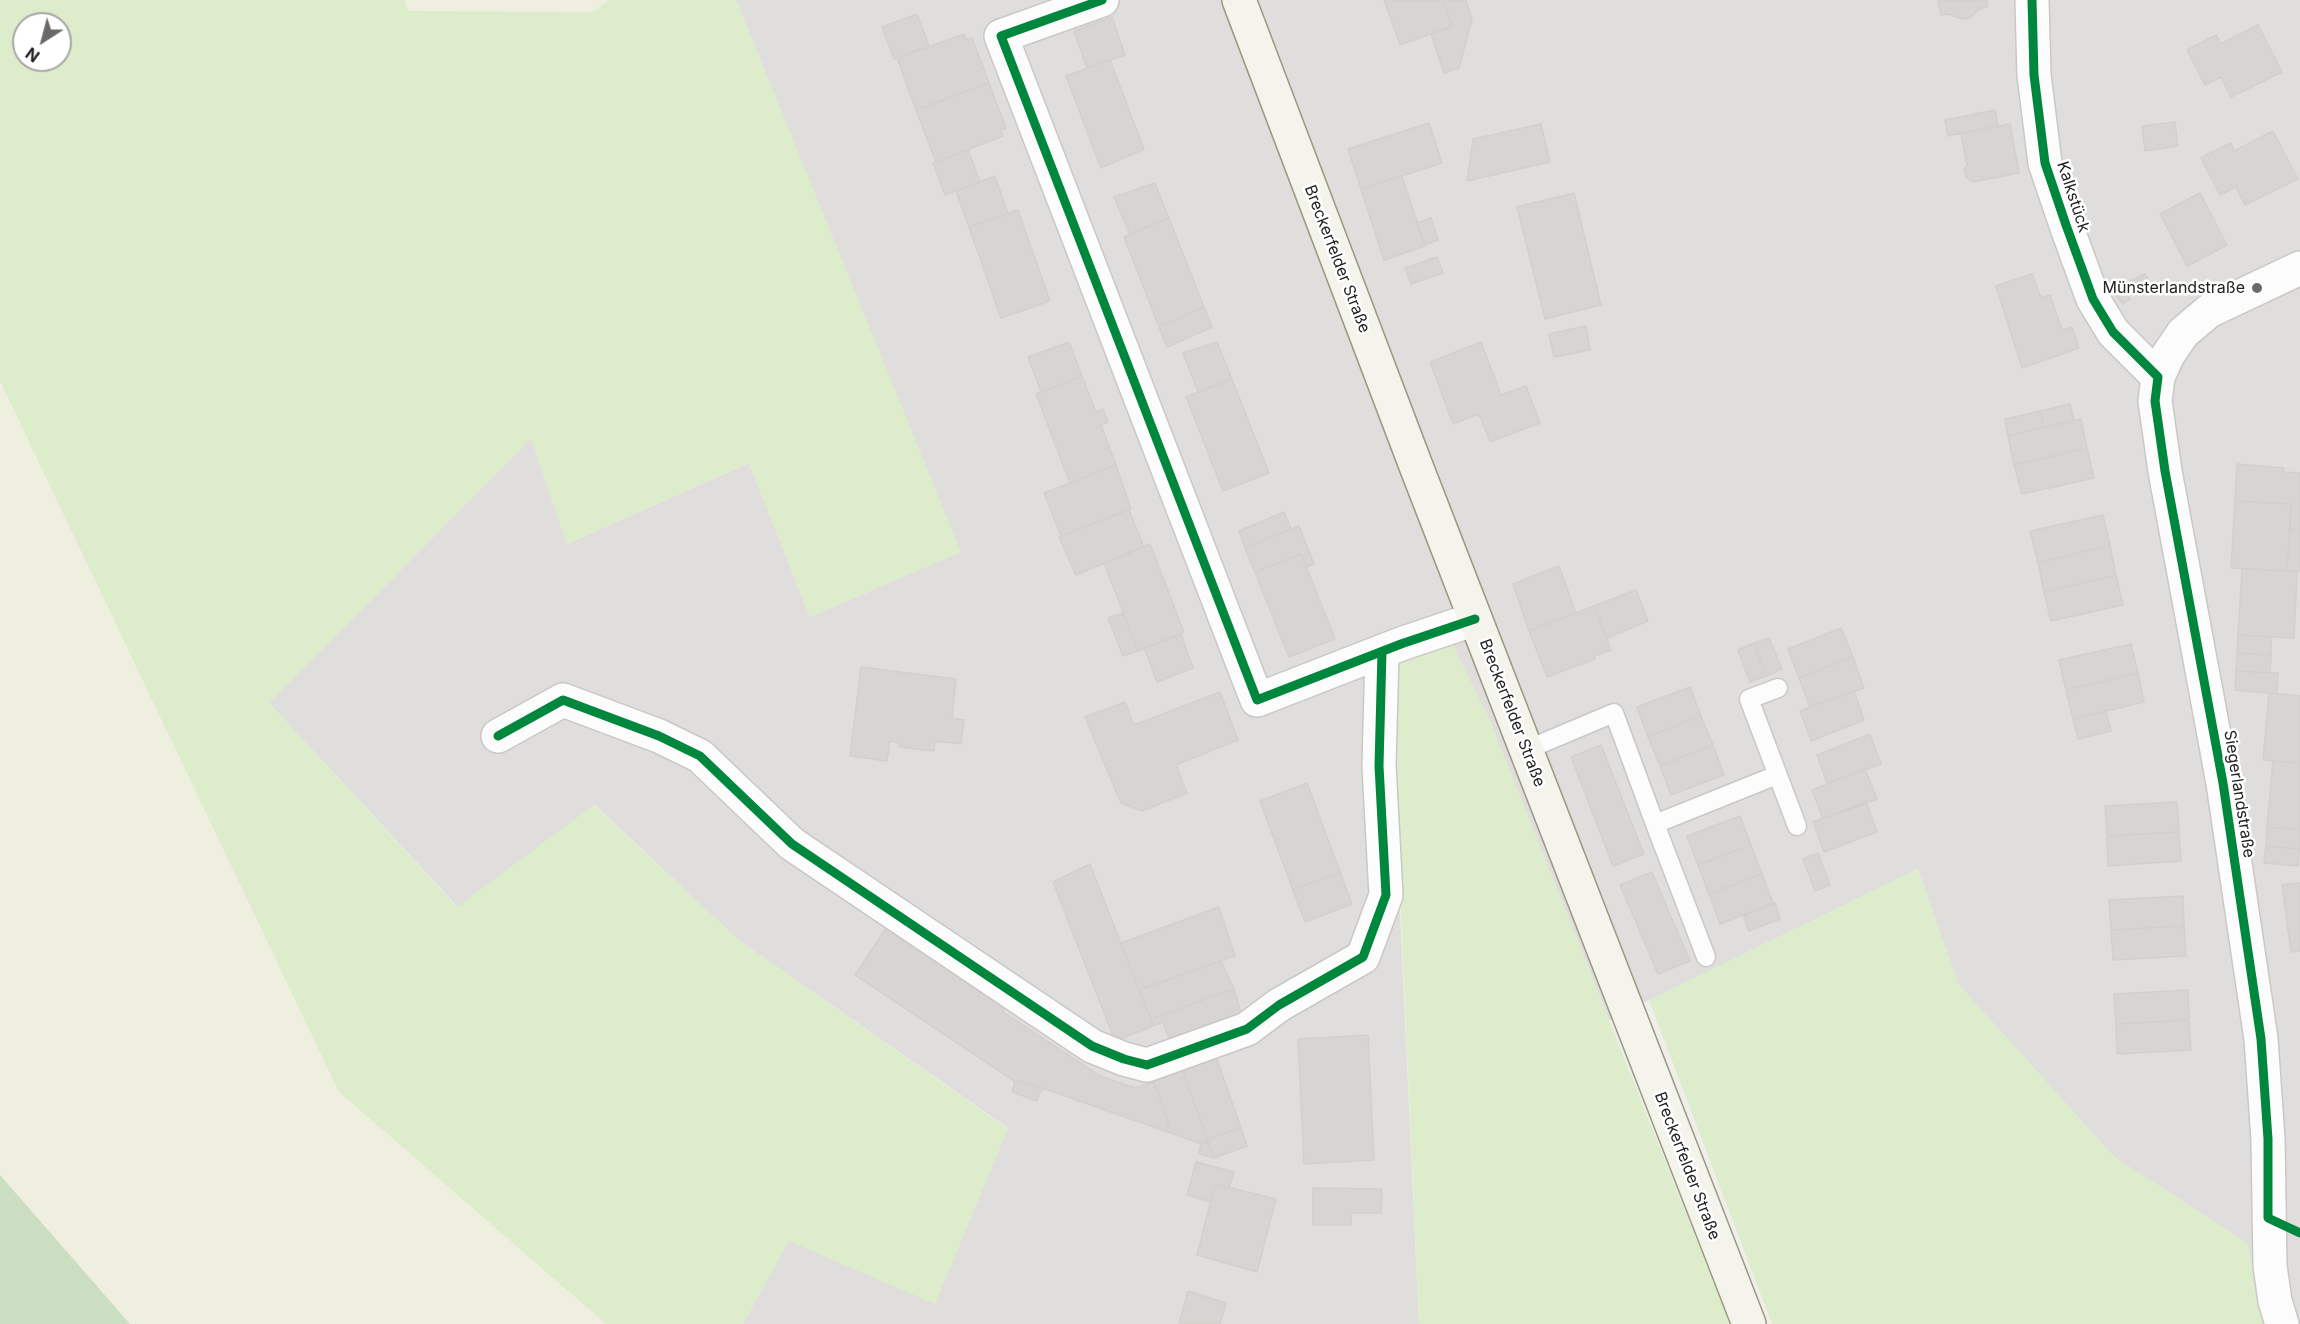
<!DOCTYPE html>
<meta charset="utf-8">
<style>
body{margin:0}
#map{position:relative;width:2300px;height:1324px;overflow:hidden;background:#f0eeeb;font-family:Inter,sans-serif}
canvas{display:block}
.north{position:absolute;left:12px;top:12px;width:60px;height:60px;box-sizing:border-box;background:#fff;border:2px solid #a7a7a7;border-radius:50%;rotate:216deg;font-size:16px;font-weight:700;line-height:24px;text-align:center;color:#222}
.north::after{content:'';display:block;margin:auto;width:21px;height:27px;background:#6a6968;clip-path:polygon(50% 0,100% 100%,50% 72%,0 100%)}
</style>
<div id="map">
<canvas width="2300" height="1324"></canvas>
<div class="north">N</div>
</div>
<script>
const context = document.querySelector('canvas').getContext('2d');
context.lineJoin = 'round';
function fill(path, color) {
  context.fillStyle = color;
  context.fill(path, 'evenodd');
}
function poly(rows) {
  const path = new Path2D();
  for (const r of rows) {
    path.moveTo(r[0], r[1]);
    for (let i = 2; i < r.length; i += 2) path.lineTo(r[i], r[i + 1]);
  }
  return path;
}
function trace(path, color, width, dash) {
  context.strokeStyle = color;
  context.lineWidth = width;
  context.lineCap = dash ? 'butt' : 'round';
  context.setLineDash(dash || []);
  context.stroke(path);
}
function label(font, color, halo, rows, align = 'center') {
  context.font = font + ' Inter,sans-serif';
  context.lineWidth = 5;
  context.setLineDash([]);
  context.textBaseline = 'middle';
  context.strokeStyle = halo;
  context.fillStyle = color;
  for (const [text, x, y, turn = 0] of rows) {
    context.save();
    context.translate(x, y);
    context.rotate((+turn || 0) * Math.PI / 180);
    context.textAlign = isNaN(turn) ? turn : align;
    if (halo) context.strokeText(text, 0, 0);
    context.fillText(text, 0, 0);
    context.restore();
  }
}
const residential = poly([
 [736,0,2300,0,2300,1324,2265,1324,2247,1243,2114,1157,1958,984,1918,869,1609,1020,1489,719,1451,643,1399,891,1419,1324,743,1324,788,1241,1008,1128,737,939,595,805,458,907,269,703,531,438,567,544,749,463,810,617,960,552]
]);
const farmland = poly([
 [404,0,609,0,592,12,409,11],
 [0,381,339,1092,606,1324,130,1324,0,1175]
]);
const grass = poly([
 [0,0,404,0,409,11,592,12,609,0,736,0,961,552,810,617,749,463,567,544,531,439,269,703,457,907,594,805,737,939,1008,1129,935,1304,789,1241,743,1324,606,1324,339,1092,0,381],
 [24,24,60,24,60,60,24,60],
 [1452,643,1489,719,1730,1324,1419,1324,1390,664],
 [1918,869,1958,984,2114,1157,2247,1243,2265,1324,1772,1324,1649,1000]
]);
const forest = poly([
 [0,1175,130,1324,0,1324]
]);
const building = poly([
 [1384,0,1443,0,1452,26,1400,45,1384,0],
 [1443,0,1466,0,1472,19,1459,68,1444,73,1431,34,1452,26,1443,0],
 [1938,0,1987,0,1988,7,1981,8,1970,18,1962,19,1948,14,1941,15,1938,0],
 [917,14,929,46,894,59,882,27,917,14],
 [1112,17,1125,55,1087,68,1074,31,1112,17],
 [2258,25,2282,72,2231,97,2221,77,2205,85,2187,50,2216,35,2221,44,2258,25],
 [964,34,967,40,972,38,989,83,916,110,897,58,964,34],
 [1110,60,1144,149,1101,168,1066,76,1110,60],
 [989,83,1006,128,1000,130,1003,136,936,162,916,110,989,83],
 [1995,110,1998,126,1948,136,1945,120,1995,110],
 [2175,122,2178,146,2145,151,2142,126,2175,122],
 [1429,123,1442,163,1361,189,1348,149,1429,123],
 [1541,124,1550,162,1467,181,1473,139,1541,124],
 [2010,124,2019,173,1973,182,1966,177,1964,169,1967,165,1961,133,2010,124],
 [2273,131,2298,179,2245,205,2236,187,2220,195,2201,158,2231,143,2234,151,2273,131],
 [968,150,980,182,945,195,933,163,968,150],
 [995,176,1008,214,969,227,956,191,995,176],
 [1402,176,1425,246,1384,260,1361,189,1402,176],
 [1155,183,1169,218,1130,234,1114,197,1155,183],
 [1574,193,1601,305,1545,319,1517,207,1574,193],
 [2200,193,2227,245,2187,266,2160,214,2200,193],
 [1018,210,1050,301,1001,318,969,227,1018,210],
 [1169,218,1204,307,1159,327,1124,237,1169,218],
 [1431,218,1438,240,1424,245,1417,223,1431,218],
 [1437,257,1443,273,1411,284,1405,268,1437,257],
 [2032,274,2041,298,2050,295,2062,330,2072,327,2079,348,2022,368,1996,286,2032,274],
 [2145,274,2152,286,2135,295,2129,282,2145,274],
 [2123,288,2130,299,2123,304,2115,293,2123,288],
 [1204,307,1212,327,1167,347,1159,327,1204,307],
 [1586,326,1590,350,1554,357,1549,334,1586,326],
 [1069,342,1082,376,1041,392,1028,357,1069,342],
 [1217,342,1232,379,1198,392,1183,353,1217,342],
 [1481,342,1501,395,1526,386,1540,423,1490,442,1479,414,1453,424,1430,362,1481,342],
 [1082,376,1096,412,1103,409,1108,422,1101,425,1116,465,1070,483,1036,394,1082,376],
 [1232,379,1269,473,1223,491,1186,397,1232,379],
 [2070,404,2074,421,2044,427,2040,411,2070,404],
 [2040,411,2044,427,2008,436,2005,419,2040,411],
 [2081,419,2087,448,2014,465,2008,436,2081,419],
 [2087,448,2094,478,2022,494,2014,465,2087,448],
 [2237,464,2284,468,2283,472,2300,473,2300,529,2290,529,2291,504,2235,501,2237,464],
 [1116,465,1131,509,1061,536,1044,493,1116,465],
 [2235,501,2291,504,2287,571,2231,568,2235,501],
 [1129,510,1144,547,1076,575,1059,537,1129,510],
 [1284,512,1291,529,1245,548,1239,531,1284,512],
 [2103,515,2110,545,2038,563,2030,531,2103,515],
 [1299,526,1314,564,1306,567,1301,554,1255,572,1245,548,1299,526],
 [2290,529,2300,529,2300,571,2287,571,2290,529],
 [1150,544,1184,632,1138,651,1104,563,1150,544],
 [2110,545,2116,575,2044,592,2038,563,2110,545],
 [1301,554,1335,639,1289,657,1255,572,1301,554],
 [1559,566,1576,613,1529,631,1513,584,1559,566],
 [2242,569,2297,571,2294,638,2238,635,2242,569],
 [2116,575,2123,605,2051,621,2044,592,2116,575],
 [1636,590,1648,621,1607,638,1594,606,1636,590],
 [1594,606,1611,650,1594,656,1595,659,1547,677,1529,631,1594,606],
 [1123,613,1138,651,1123,656,1108,618,1123,613],
 [1841,628,1853,657,1799,678,1788,649,1841,628],
 [1181,634,1193,668,1157,682,1144,648,1181,634],
 [2238,635,2271,637,2271,655,2237,653,2238,635],
 [1769,638,1782,669,1766,676,1754,643,1769,638],
 [1754,643,1766,676,1750,682,1738,650,1754,643],
 [2131,644,2138,673,2066,690,2059,660,2131,644],
 [2237,653,2271,655,2270,673,2236,671,2237,653],
 [1853,657,1864,688,1810,707,1799,678,1853,657],
 [861,667,956,679,952,718,964,720,961,744,935,741,934,751,899,747,900,743,890,741,887,761,850,756,861,667],
 [2236,671,2278,673,2277,694,2235,690,2236,671],
 [2138,673,2144,702,2073,719,2066,690,2138,673],
 [1690,687,1701,716,1648,737,1637,707,1690,687],
 [1854,691,1864,720,1811,741,1800,711,1854,691],
 [1220,692,1238,740,1176,765,1187,793,1142,811,1121,803,1085,717,1125,702,1134,725,1220,692],
 [2269,693,2300,696,2300,763,2263,760,2269,693],
 [2106,711,2111,731,2078,739,2073,719,2106,711],
 [1701,716,1713,745,1660,766,1648,737,1701,716],
 [1870,734,1881,764,1827,783,1817,755,1870,734],
 [1601,745,1644,854,1613,866,1571,757,1601,745],
 [1713,745,1724,775,1671,795,1660,766,1713,745],
 [2273,761,2300,763,2300,830,2267,827,2273,761],
 [1865,769,1877,799,1823,819,1812,790,1865,769],
 [1307,783,1340,872,1293,890,1260,801,1307,783],
 [1866,802,1877,832,1824,852,1813,822,1866,802],
 [2177,802,2179,832,2107,836,2105,806,2177,802],
 [1740,816,1751,845,1698,865,1687,836,1740,816],
 [2267,827,2300,830,2299,849,2266,846,2267,827],
 [2179,832,2181,861,2108,866,2107,836,2179,832],
 [1751,845,1762,874,1709,894,1698,865,1751,845],
 [2266,846,2299,849,2298,866,2264,863,2266,846],
 [1818,853,1830,885,1815,891,1803,859,1818,853],
 [1090,864,1153,1026,1115,1041,1053,882,1090,864],
 [1340,872,1352,904,1305,922,1293,890,1340,872],
 [1652,872,1690,961,1658,974,1620,885,1652,872],
 [1762,874,1773,903,1720,924,1709,894,1762,874],
 [2300,883,2300,951,2291,952,2282,885,2300,883],
 [2183,896,2184,926,2111,930,2109,900,2183,896],
 [1775,903,1780,919,1749,931,1743,916,1775,903],
 [1219,907,1235,956,1139,990,1121,943,1219,907],
 [2184,926,2186,956,2113,960,2111,930,2184,926],
 [886,928,1005,1008,1003,1012,1100,1076,1135,1088,1154,1082,1168,1122,1168,1132,1019,1080,1017,1083,855,975,886,928],
 [1221,961,1234,989,1151,1019,1139,990,1221,961],
 [1234,989,1243,1021,1172,1046,1163,1022,1153,1026,1151,1019,1234,989],
 [2188,990,2189,1020,2116,1024,2114,994,2188,990],
 [2189,1020,2191,1050,2117,1054,2116,1024,2189,1020],
 [1368,1035,1374,1160,1304,1164,1298,1039,1368,1035],
 [1215,1054,1241,1128,1207,1139,1181,1066,1215,1054],
 [1181,1066,1208,1141,1201,1144,1168,1132,1168,1122,1154,1082,1181,1066],
 [1019,1080,1042,1088,1037,1101,1012,1092,1015,1081,1017,1083,1019,1080],
 [1241,1128,1247,1146,1214,1158,1207,1139,1241,1128],
 [1208,1141,1214,1158,1199,1154,1201,1144,1208,1141],
 [1196,1162,1234,1172,1229,1188,1215,1184,1211,1202,1187,1195,1196,1162],
 [1215,1184,1276,1199,1257,1272,1197,1255,1215,1184],
 [1313,1188,1382,1189,1381,1213,1351,1213,1351,1225,1313,1225,1313,1188],
 [1188,1291,1226,1303,1220,1324,1179,1324,1188,1291]
]);
const lane = poly([
 [1778,688,1749,699,1797,826],
 [1526,750,1614,713,1655,824,1777,775],
 [1655,824,1706,957]
]);
const street = poly([
 [1102,0,1001,36,1257,700,1401,644,1475,619],
 [2032,0,2034,75,2045,163,2066,225,2093,299,2113,332,2158,377],
 [498,736,563,700,659,736,700,756,792,844,1092,1046,1124,1059,1147,1065,1247,1029,1279,1005,1363,957,1386,895,1379,766,1382,652],
 [2282,1324,2275,1301,2270,1266,2268,1139,2261,1039,2223,783,2165,471,2155,401,2158,377,2168,355,2183,333,2209,311,2300,268]
]);
const secondary = poly([
 [1239,0,1416,466,1749,1324]
]);
const cycleway = poly([
 [1102,0,1001,36,1257,700,1401,644,1475,619],
 [2032,0,2034,75,2045,163,2066,225,2093,299,2113,332,2158,377,2155,401,2165,471,2223,783,2261,1039,2268,1139,2268,1218,2300,1233],
 [498,736,563,700,659,736,700,756,792,844,1092,1046,1124,1059,1147,1065,1247,1029,1279,1005,1363,957,1386,895,1379,766,1382,652]
]);
const markers = [
 [2257,288,6,"#6a6968"]
];
const streetNames = [
 ["Kalkstück",2073,197,72],
 ["Breckerfelder Straße",1337,259,69],
 ["Breckerfelder Straße",1512,713,69],
 ["Siegerlandstraße",2239,794,81],
 ["Breckerfelder Straße",1687,1166,69]
];
const poiNames = [
 ["Münsterlandstraße",2245,288]
];
fill(residential, '#dfdedc');
fill(farmland, '#efefdf');
fill(grass, '#ddeccb');
fill(forest, '#cbdec1');
fill(building, '#d7d4d2');
trace(building, '#d3d0cc', 1.5);
trace(lane, '#c9c8c7', 21);
trace(street, '#c9c8c7', 36);
trace(secondary, '#999a82', 36);
trace(lane, '#fdfcfc', 18);
trace(street, '#fdfcfc', 33);
trace(secondary, '#f4f4ed', 33);
trace(cycleway, '#00873e', 9);
for (const [x, y, r, color] of markers) {
  const dot = new Path2D();
  dot.arc(x, y, r, 0, 2 * Math.PI);
  context.fillStyle = color;
  context.fill(dot);
  trace(dot, '#fff', 2);
}
label('16px', '#222', '#fff', streetNames);
label('16px', '#222', '#fff', poiNames, 'right');
</script>
